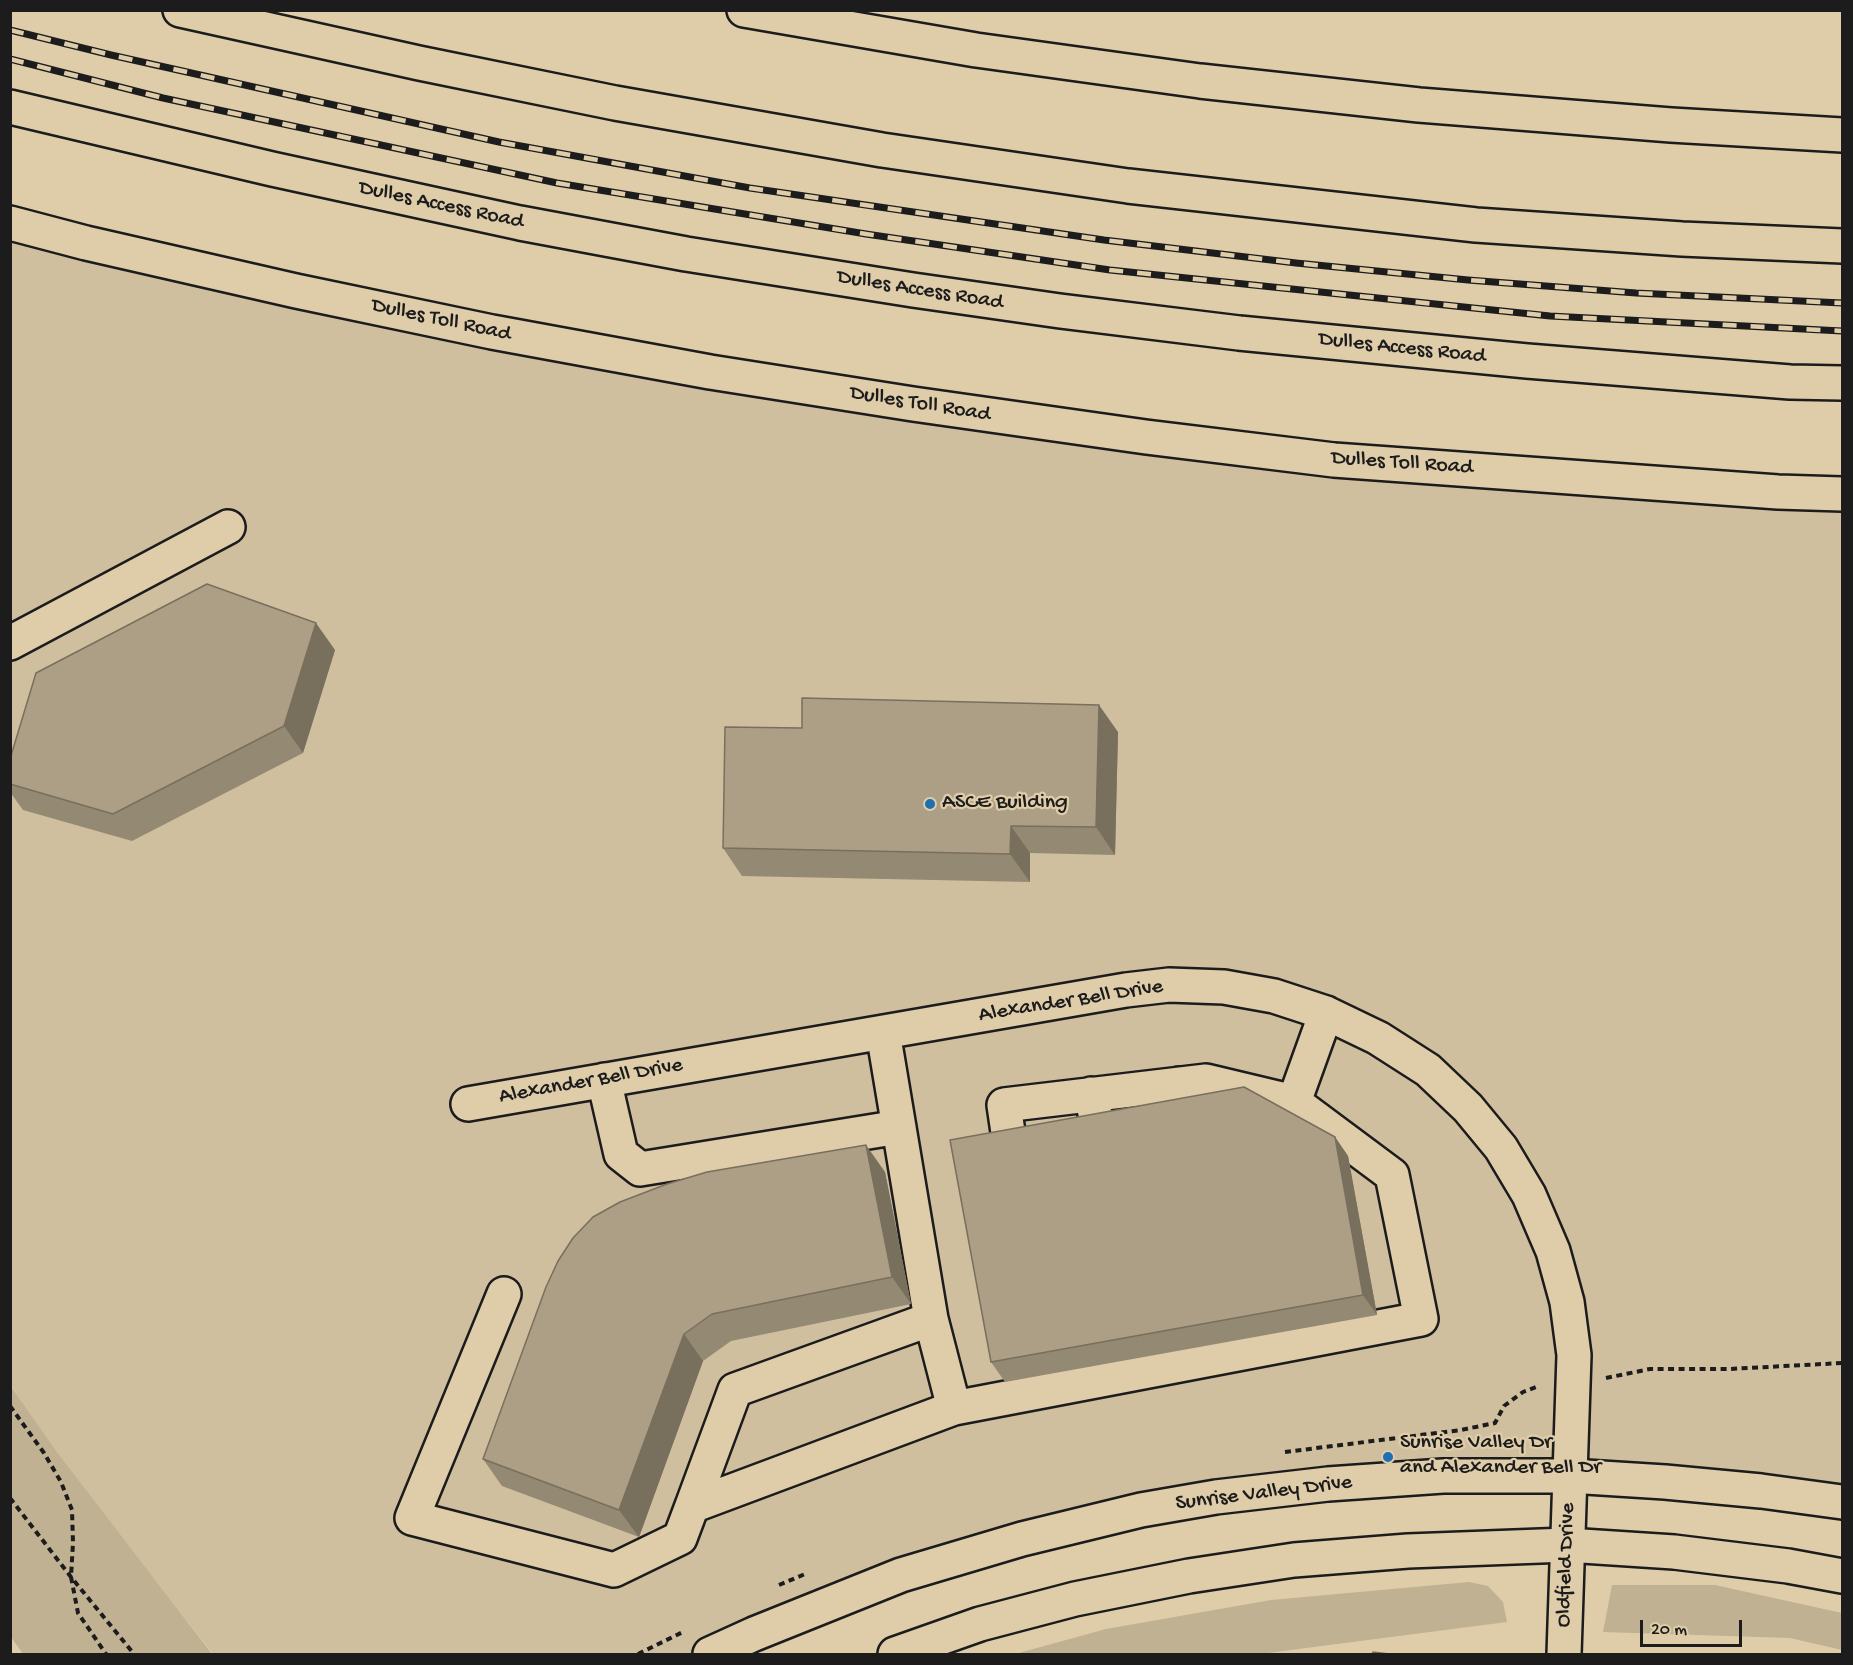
<!DOCTYPE html>
<style>
body{margin:0}
#map{position:relative;width:1853px;height:1665px;overflow:hidden;background:#dfcdaa;font-family:"Gochi Hand",sans-serif}
canvas{display:block}
.frame{position:absolute;inset:0;border:12px solid #1c1c1c;pointer-events:none}
.scale{position:absolute;left:1640px;top:1620px;width:102px;height:27px;box-sizing:border-box;border:3px solid #1c1c1c;border-top:0;padding-left:8px;font-size:18px;line-height:21px;white-space:nowrap;color:#1c1c1c;-webkit-text-stroke:4px #dfcdaa;paint-order:stroke}
</style>
<div id="map">
<canvas width="1853" height="1665"></canvas>
<div class="frame"></div>
<div class="scale">20 m</div>
</div>
<script>
const context = document.querySelector('canvas').getContext('2d');
context.lineJoin = 'round';
function fill(path, color) {
  context.fillStyle = color;
  context.fill(path, 'evenodd');
}
function poly(rows) {
  const path = new Path2D();
  for (const r of rows) {
    path.moveTo(r[0], r[1]);
    for (let i = 2; i < r.length; i += 2) path.lineTo(r[i], r[i + 1]);
  }
  return path;
}
function trace(path, color, width, dash) {
  context.strokeStyle = color;
  context.lineWidth = width;
  context.lineCap = dash ? 'butt' : 'round';
  context.setLineDash(dash || []);
  context.stroke(path);
}
function label(font, color, halo, rows, align = 'center') {
  context.font = font + ' "Gochi Hand",sans-serif';
  context.lineWidth = 4.5;
  context.setLineDash([]);
  context.textBaseline = 'middle';
  context.strokeStyle = halo;
  context.fillStyle = color;
  for (const [text, x, y, turn = 0] of rows) {
    context.save();
    context.translate(x, y);
    context.rotate((+turn || 0) * Math.PI / 180);
    context.textAlign = isNaN(turn) ? turn : align;
    if (halo) context.strokeText(text, 0, 0);
    context.fillText(text, 0, 0);
    context.restore();
  }
}
const built = poly([
 [10,220,208,272,1131,437,1842,494,1842,1504,1413,1476,1036,1534,705,1654,213,1654,48,1444,11,1385]
]);
const green = poly([
 [10,1385,56,1451,212,1654,23,1654,11,1637],
 [1469,1582,1488,1586,1503,1602,1507,1622,1260,1654,1015,1654,1106,1629,1271,1600],
 [1612,1585,1715,1585,1842,1613,1842,1650,1790,1638,1603,1632]
]);
const path = poly([
 [1606,1378,1650,1369,1729,1369,1842,1363],
 [10,1406,44,1453,61,1482,72,1510,73,1543,71,1577,78,1613,106,1654],
 [1285,1452,1461,1430,1495,1423,1504,1406,1523,1392,1539,1386],
 [10,1498,71,1577,134,1654],
 [779,1585,805,1574],
 [638,1654,683,1632]
]);
const minor = poly([
 [10,643,228,527],
 [883,1032,931,1319],
 [604,1080,621,1154,640,1169,899,1127],
 [1179,1084,1190,1141],
 [1091,1094,1104,1157],
 [468,1104,1126,990,1169,985,1224,987,1274,996,1326,1013,1378,1038,1428,1070,1468,1108,1501,1148,1529,1195,1553,1251,1567,1302,1574,1355,1564,1654],
 [1014,1173,1004,1105,1206,1081,1294,1102,1297,1125],
 [504,1294,412,1518,614,1570,680,1538,692,1506],
 [954,1408,931,1319,735,1390,692,1506,954,1408,1421,1319,1392,1175,1294,1102,1326,1013]
]);
const major = poly([
 [710,1654,754,1634,901,1575,1022,1539,1141,1510,1216,1497,1328,1484,1443,1476,1570,1476,1665,1482,1761,1491,1842,1502],
 [895,1654,980,1624,1075,1599,1189,1576,1294,1560,1408,1551,1567,1545,1674,1552,1788,1566,1842,1576]
]);
const highway = poly([
 [180,10,419,63,615,103,882,150,1128,186,1476,225,1682,239,1842,246],
 [744,10,976,50,1200,81,1419,105,1671,125,1842,135],
 [10,107,272,169,520,223,686,254,913,290,1060,311,1239,333,1527,361,1790,382,1842,383],
 [10,223,86,243,296,291,492,332,710,372,913,404,1146,437,1334,460,1778,492,1842,494]
]);
const rail = poly([
 [10,30,111,55,499,142,750,188,1104,240,1296,263,1468,280,1636,293,1842,303],
 [10,59,163,98,557,183,866,234,1110,270,1550,316,1842,331]
]);
const wall = poly([
 [335,650,303,753,132,841,23,810,10,792,10,759],
 [802,728,1118,732,1115,855,1030,853,1030,882,742,876,723,848],
 [1335,1137,1348,1156,1377,1315,1005,1382,991,1362],
 [885,1172,911,1304,731,1341,703,1361,639,1537,502,1486,483,1459]
]);
const shadedWall = poly([
 [316,623,335,650,303,753,284,726],
 [1099,705,1118,732,1115,855,1096,827],
 [1011,826,1030,853,1030,882,1010,854],
 [1335,1137,1348,1156,1377,1315,1363,1295],
 [866,1145,885,1172,911,1304,892,1277],
 [684,1334,703,1361,639,1537,619,1510]
]);
const building = poly([
 [207,584,316,623,284,726,113,814,10,784,10,759,36,673,207,584],
 [802,698,1099,705,1096,827,1011,826,1010,854,723,848,725,727,802,728,802,698],
 [1244,1087,1335,1137,1363,1295,991,1362,950,1140,1244,1087],
 [866,1145,892,1277,712,1314,684,1334,619,1510,483,1459,546,1287,558,1261,573,1238,593,1217,620,1202,667,1184,707,1172,866,1145],
 [1373,1652,1389,1654,1372,1654,1373,1652]
]);
const markers = [
 [930,804,6,"#1f6fb2"],
 [1388,1457,6,"#1f6fb2"]
];
const streetNames = [
 ["Dulles Access Road",441,206,12],
 ["Dulles Access Road",920,291,9],
 ["Dulles Toll Road",441,321,12],
 ["Dulles Access Road",1402,349,6],
 ["Dulles Toll Road",920,405,9],
 ["Dulles Toll Road",1402,464,4],
 ["Alexander Bell Drive",1071,1002,-9],
 ["Alexander Bell Drive",591,1082,-10],
 ["Sunrise Valley Drive",1264,1494,-7],
 ["Oldfield Drive",1567,1565,-88]
];
const poiNames = [
 ["ASCE Building",942,804],
 ["Sunrise Valley Dr",1400,1444],
 ["and Alexander Bell Dr",1400,1469]
];
fill(built, '#d0bf9f');
fill(green, '#c0b192');
trace(minor, '#1c1c1c', 38);
trace(major, '#1c1c1c', 38);
trace(highway, '#1c1c1c', 38);
trace(path, '#1c1c1c', 4, [6, 4.5]);
trace(minor, '#dfcdaa', 33);
trace(major, '#dfcdaa', 33);
trace(highway, '#dfcdaa', 33);
trace(rail, '#1c1c1c', 7);
trace(rail, '#dfcdaa', 4.5, [14]);
fill(wall, '#948972');
fill(shadedWall, '#786f5d');
fill(building, '#ac9f85');
trace(building, '#786f5d', 1.5);
for (const [x, y, r, color] of markers) {
  const dot = new Path2D();
  dot.arc(x, y, r, 0, 2 * Math.PI);
  context.fillStyle = color;
  context.fill(dot);
  trace(dot, '#dfcdaa', 2);
}
label('22px', '#1c1c1c', '#dfcdaa', streetNames);
label('22px', '#1c1c1c', '#dfcdaa', poiNames, 'left');
</script>
